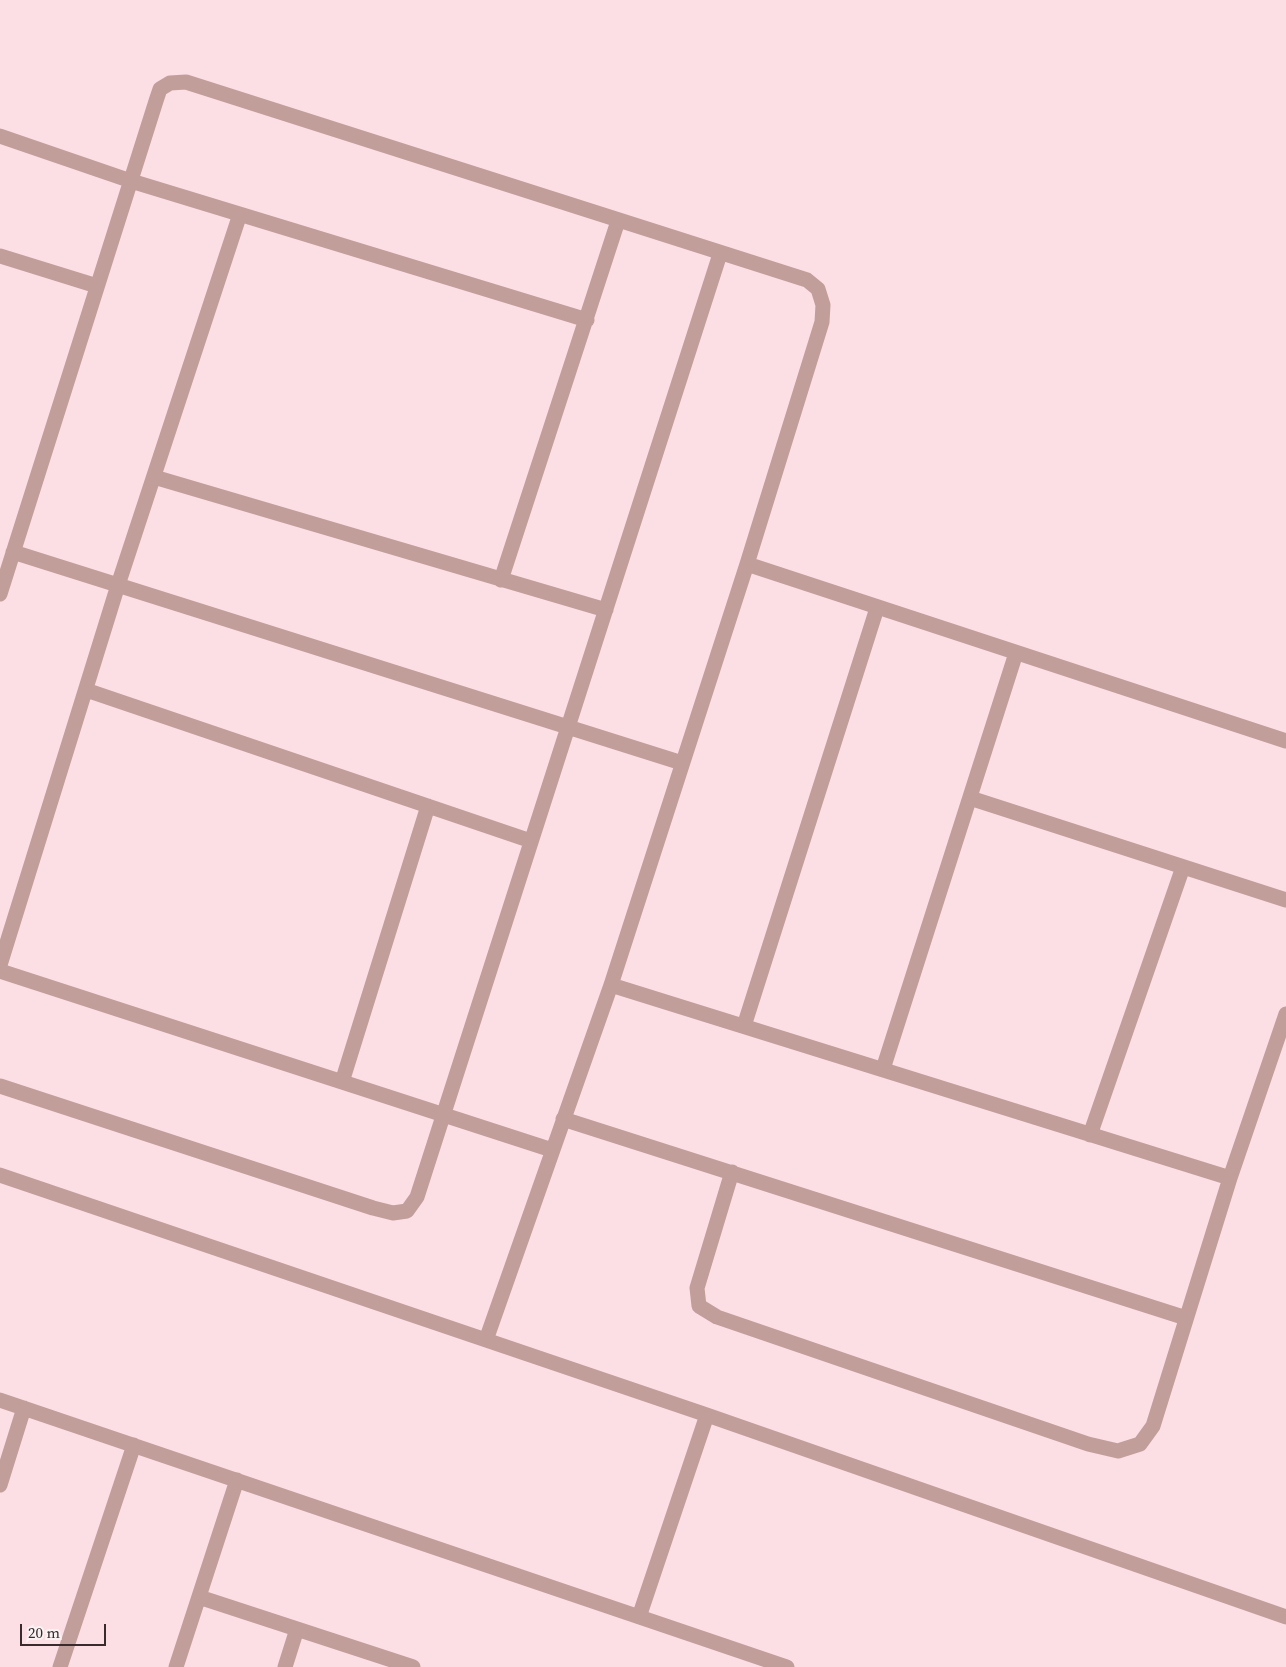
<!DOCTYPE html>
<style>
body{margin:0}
#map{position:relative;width:1286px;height:1667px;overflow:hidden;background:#fcdfe5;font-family:"Source Serif 4",serif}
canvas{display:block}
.scale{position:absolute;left:20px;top:1624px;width:86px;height:22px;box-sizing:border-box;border:2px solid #382a2d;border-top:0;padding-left:6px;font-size:15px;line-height:18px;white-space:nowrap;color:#382a2d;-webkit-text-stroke:4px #faf3f4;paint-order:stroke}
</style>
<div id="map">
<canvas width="1286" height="1667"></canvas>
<div class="scale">20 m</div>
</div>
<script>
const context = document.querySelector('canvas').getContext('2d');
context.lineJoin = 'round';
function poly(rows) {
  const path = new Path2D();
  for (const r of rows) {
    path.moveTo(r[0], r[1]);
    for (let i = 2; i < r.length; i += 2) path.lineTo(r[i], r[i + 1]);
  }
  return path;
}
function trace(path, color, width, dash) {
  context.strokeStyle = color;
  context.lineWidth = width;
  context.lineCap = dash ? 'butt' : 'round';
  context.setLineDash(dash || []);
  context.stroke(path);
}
const minor = poly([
 [0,136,131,181,587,320],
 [0,256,97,286],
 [154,477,606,610],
 [13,552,682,763],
 [747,564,1286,741],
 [501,580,618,221],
 [0,594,156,101,160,89,170,83,186,82,807,280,818,289,823,305,822,322,747,564,611,985,486,1340],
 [86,690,531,841],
 [970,798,1286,900],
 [0,965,118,585,240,214],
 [0,971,552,1150],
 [611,985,1230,1178],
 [744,1026,877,608],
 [883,1069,1016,653],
 [342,1082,428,806],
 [0,1086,373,1208,393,1213,407,1211,417,1197,720,254],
 [563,1119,1186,1318],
 [1090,1135,1183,867],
 [732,1172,697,1288,699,1306,717,1317,1088,1444,1118,1451,1140,1444,1153,1426,1230,1178,1286,1014],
 [0,1175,707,1415,1286,1617],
 [0,1400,787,1667],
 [0,1485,24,1408],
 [199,1597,413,1667],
 [639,1617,707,1415],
 [60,1667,134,1445],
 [176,1667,237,1480],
 [285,1667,297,1629]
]);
trace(minor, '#c29e9b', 15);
</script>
